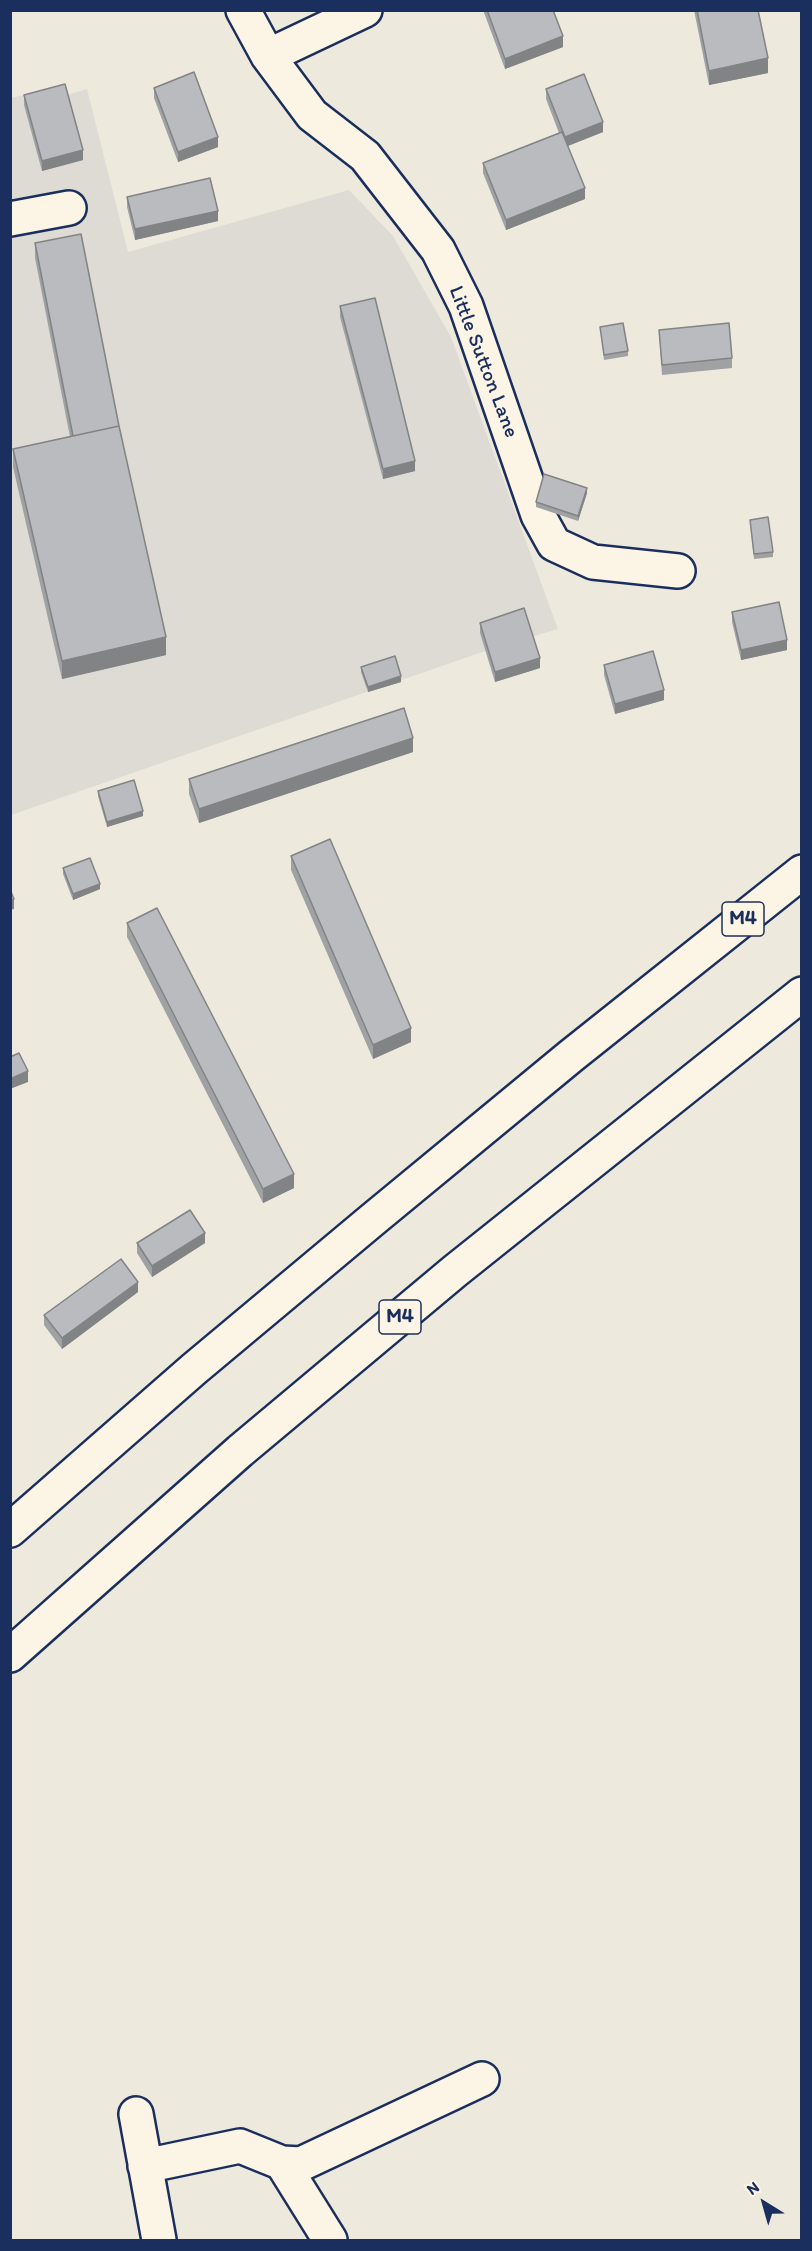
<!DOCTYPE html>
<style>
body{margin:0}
#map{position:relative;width:812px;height:2251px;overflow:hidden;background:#eee9dd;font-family:Itim,sans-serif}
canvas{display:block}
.frame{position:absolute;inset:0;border:12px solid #1b2f5e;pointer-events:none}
.north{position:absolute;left:734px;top:2173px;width:60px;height:60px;-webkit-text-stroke:4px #fcf5e5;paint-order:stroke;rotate:323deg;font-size:16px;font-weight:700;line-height:24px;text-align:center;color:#1b2f5e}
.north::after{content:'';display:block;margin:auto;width:21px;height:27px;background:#1b2f5e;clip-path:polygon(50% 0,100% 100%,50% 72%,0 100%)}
</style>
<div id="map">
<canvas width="812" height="2251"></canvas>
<div class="frame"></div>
<div class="north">N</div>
</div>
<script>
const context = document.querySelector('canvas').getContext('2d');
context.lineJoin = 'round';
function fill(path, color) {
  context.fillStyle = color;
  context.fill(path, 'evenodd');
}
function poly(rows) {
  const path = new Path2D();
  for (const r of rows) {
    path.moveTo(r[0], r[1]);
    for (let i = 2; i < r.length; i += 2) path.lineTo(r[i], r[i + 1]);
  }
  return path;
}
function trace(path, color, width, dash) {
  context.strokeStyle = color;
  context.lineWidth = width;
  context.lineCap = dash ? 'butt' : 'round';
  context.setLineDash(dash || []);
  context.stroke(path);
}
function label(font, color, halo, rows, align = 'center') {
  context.font = font + ' Itim,sans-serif';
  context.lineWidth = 6;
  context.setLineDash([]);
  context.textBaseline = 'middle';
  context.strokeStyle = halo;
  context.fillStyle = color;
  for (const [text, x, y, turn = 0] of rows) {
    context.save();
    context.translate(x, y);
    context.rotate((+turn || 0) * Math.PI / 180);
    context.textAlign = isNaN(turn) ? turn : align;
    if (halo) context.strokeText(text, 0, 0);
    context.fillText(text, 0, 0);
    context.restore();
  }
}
const built = poly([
 [87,89,128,252,349,190,393,236,451,337,558,629,491,649,11,815,10,98,24,95,27,107]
]);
const minor = poly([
 [243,10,268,56,312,115,365,156,438,250,466,306,538,515,554,544,593,562,678,571],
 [268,56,365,10],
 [10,219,69,208],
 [136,2114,159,2240],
 [282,2163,330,2240],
 [145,2166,240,2146,282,2163,301,2164,482,2079]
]);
const highway = poly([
 [10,1530,194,1369,371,1221,571,1056,802,872],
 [10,1655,240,1451,455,1271,802,994]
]);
const wall = poly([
 [483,10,553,10,563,47,505,69],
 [694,10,758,10,768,73,709,85],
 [154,88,218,147,178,162,154,98],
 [546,89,603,132,568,146,585,199,506,230,483,173,483,163,559,133,546,99],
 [24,95,83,160,42,171,24,105],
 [127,197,218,221,135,240,127,207],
 [35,243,119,426,166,655,62,679,13,467,13,449,70,437,35,258],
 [340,306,415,471,383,479,340,317],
 [600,327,628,351,628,356,604,360],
 [659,330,732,358,732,368,662,375],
 [587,493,578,521,536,507,536,502],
 [750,520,773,552,773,557,754,559],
 [732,612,787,650,741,660,732,622],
 [480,623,540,668,495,682,480,633],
 [604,665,664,700,615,714,604,675],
 [361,667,401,682,368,692,361,672],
 [413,752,199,823,189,794,189,779],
 [98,791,143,816,107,827,98,796],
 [291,856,411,1042,373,1059,291,870],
 [63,868,100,889,73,900,63,874],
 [127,923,294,1188,263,1203,127,937],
 [137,1243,205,1243,152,1277,137,1253],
 [138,1292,62,1349,44,1325,44,1315]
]);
const shadedWall = poly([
 [563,36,563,47,505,69,505,59],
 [768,58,768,73,709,85,709,71],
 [603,122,603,132,565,147,565,137],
 [218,137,218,147,178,162,178,152],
 [83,150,83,160,42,171,42,161],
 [585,188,585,199,506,230,506,220],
 [218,211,218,221,135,240,135,229],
 [415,461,415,471,383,479,383,469],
 [587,488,587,493,578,521,578,516],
 [166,637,166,655,62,679,62,661],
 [787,640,787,650,741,660,741,650],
 [540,658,540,668,495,682,495,672],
 [401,676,401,682,368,692,368,687],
 [664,690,664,700,615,714,615,704],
 [413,738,413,752,199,823,199,809],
 [143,811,143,816,107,827,107,822],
 [100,884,100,889,73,900,73,894],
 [14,899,14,909,10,910,10,900],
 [411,1028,411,1042,373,1059,373,1045],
 [28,1071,28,1082,10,1089,10,1079],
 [294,1174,294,1188,263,1203,263,1189],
 [205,1233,205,1243,152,1277,152,1266],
 [138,1282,138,1292,62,1349,62,1338]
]);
const building = poly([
 [487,10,553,10,563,36,505,59,487,10],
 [697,10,758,10,768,58,709,71,697,10],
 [194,72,218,137,178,152,154,88,194,72],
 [584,74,603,122,565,137,546,89,584,74],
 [65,84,83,150,42,161,24,95,65,84],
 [562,132,585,188,506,220,483,163,562,132],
 [210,178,218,211,135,229,127,197,210,178],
 [81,234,119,426,73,436,35,243,81,234],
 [375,298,415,461,383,469,340,306,375,298],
 [623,323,628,351,604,355,600,327,623,323],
 [729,323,732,358,662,365,659,330,729,323],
 [119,426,166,637,62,661,13,449,119,426],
 [544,474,587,488,578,516,536,502,544,474],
 [768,517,773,552,754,554,750,520,768,517],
 [779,602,787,640,741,650,732,612,779,602],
 [524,608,540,658,495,672,480,623,524,608],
 [653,651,664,690,615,704,604,665,653,651],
 [395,656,401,676,368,687,361,667,395,656],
 [404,708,413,738,199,809,189,779,404,708],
 [134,780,143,811,107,822,98,791,134,780],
 [330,839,411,1028,373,1045,291,856,330,839],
 [90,858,100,884,73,894,63,868,90,858],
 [10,889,14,899,10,900,10,889],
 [157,908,294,1174,263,1189,127,923,157,908],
 [19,1053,28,1071,10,1079,10,1057,19,1053],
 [190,1210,205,1233,152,1266,137,1243,190,1210],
 [121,1259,138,1282,62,1338,44,1315,121,1259]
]);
const shields = [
 [743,919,42],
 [400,1317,42]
];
const shieldNames = [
 ["M4",743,919],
 ["M4",400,1317]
];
const streetNames = [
 ["Little Sutton Lane",483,362,69]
];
fill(built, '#dedbd4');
trace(minor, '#1b2f5e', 38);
trace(highway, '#1b2f5e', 38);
trace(minor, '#fcf5e5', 33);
trace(highway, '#fcf5e5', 33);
fill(wall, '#a0a1a3');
fill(shadedWall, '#828385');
fill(building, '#babbbe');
trace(building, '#828385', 1.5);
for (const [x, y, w] of shields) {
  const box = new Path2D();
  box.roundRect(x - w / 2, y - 17, w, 34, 4.5);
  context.fillStyle = '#fcf5e5';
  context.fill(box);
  trace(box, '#1b2f5e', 1.5);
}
label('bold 20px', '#1b2f5e', null, shieldNames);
label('21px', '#1b2f5e', '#fcf5e5', streetNames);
</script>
